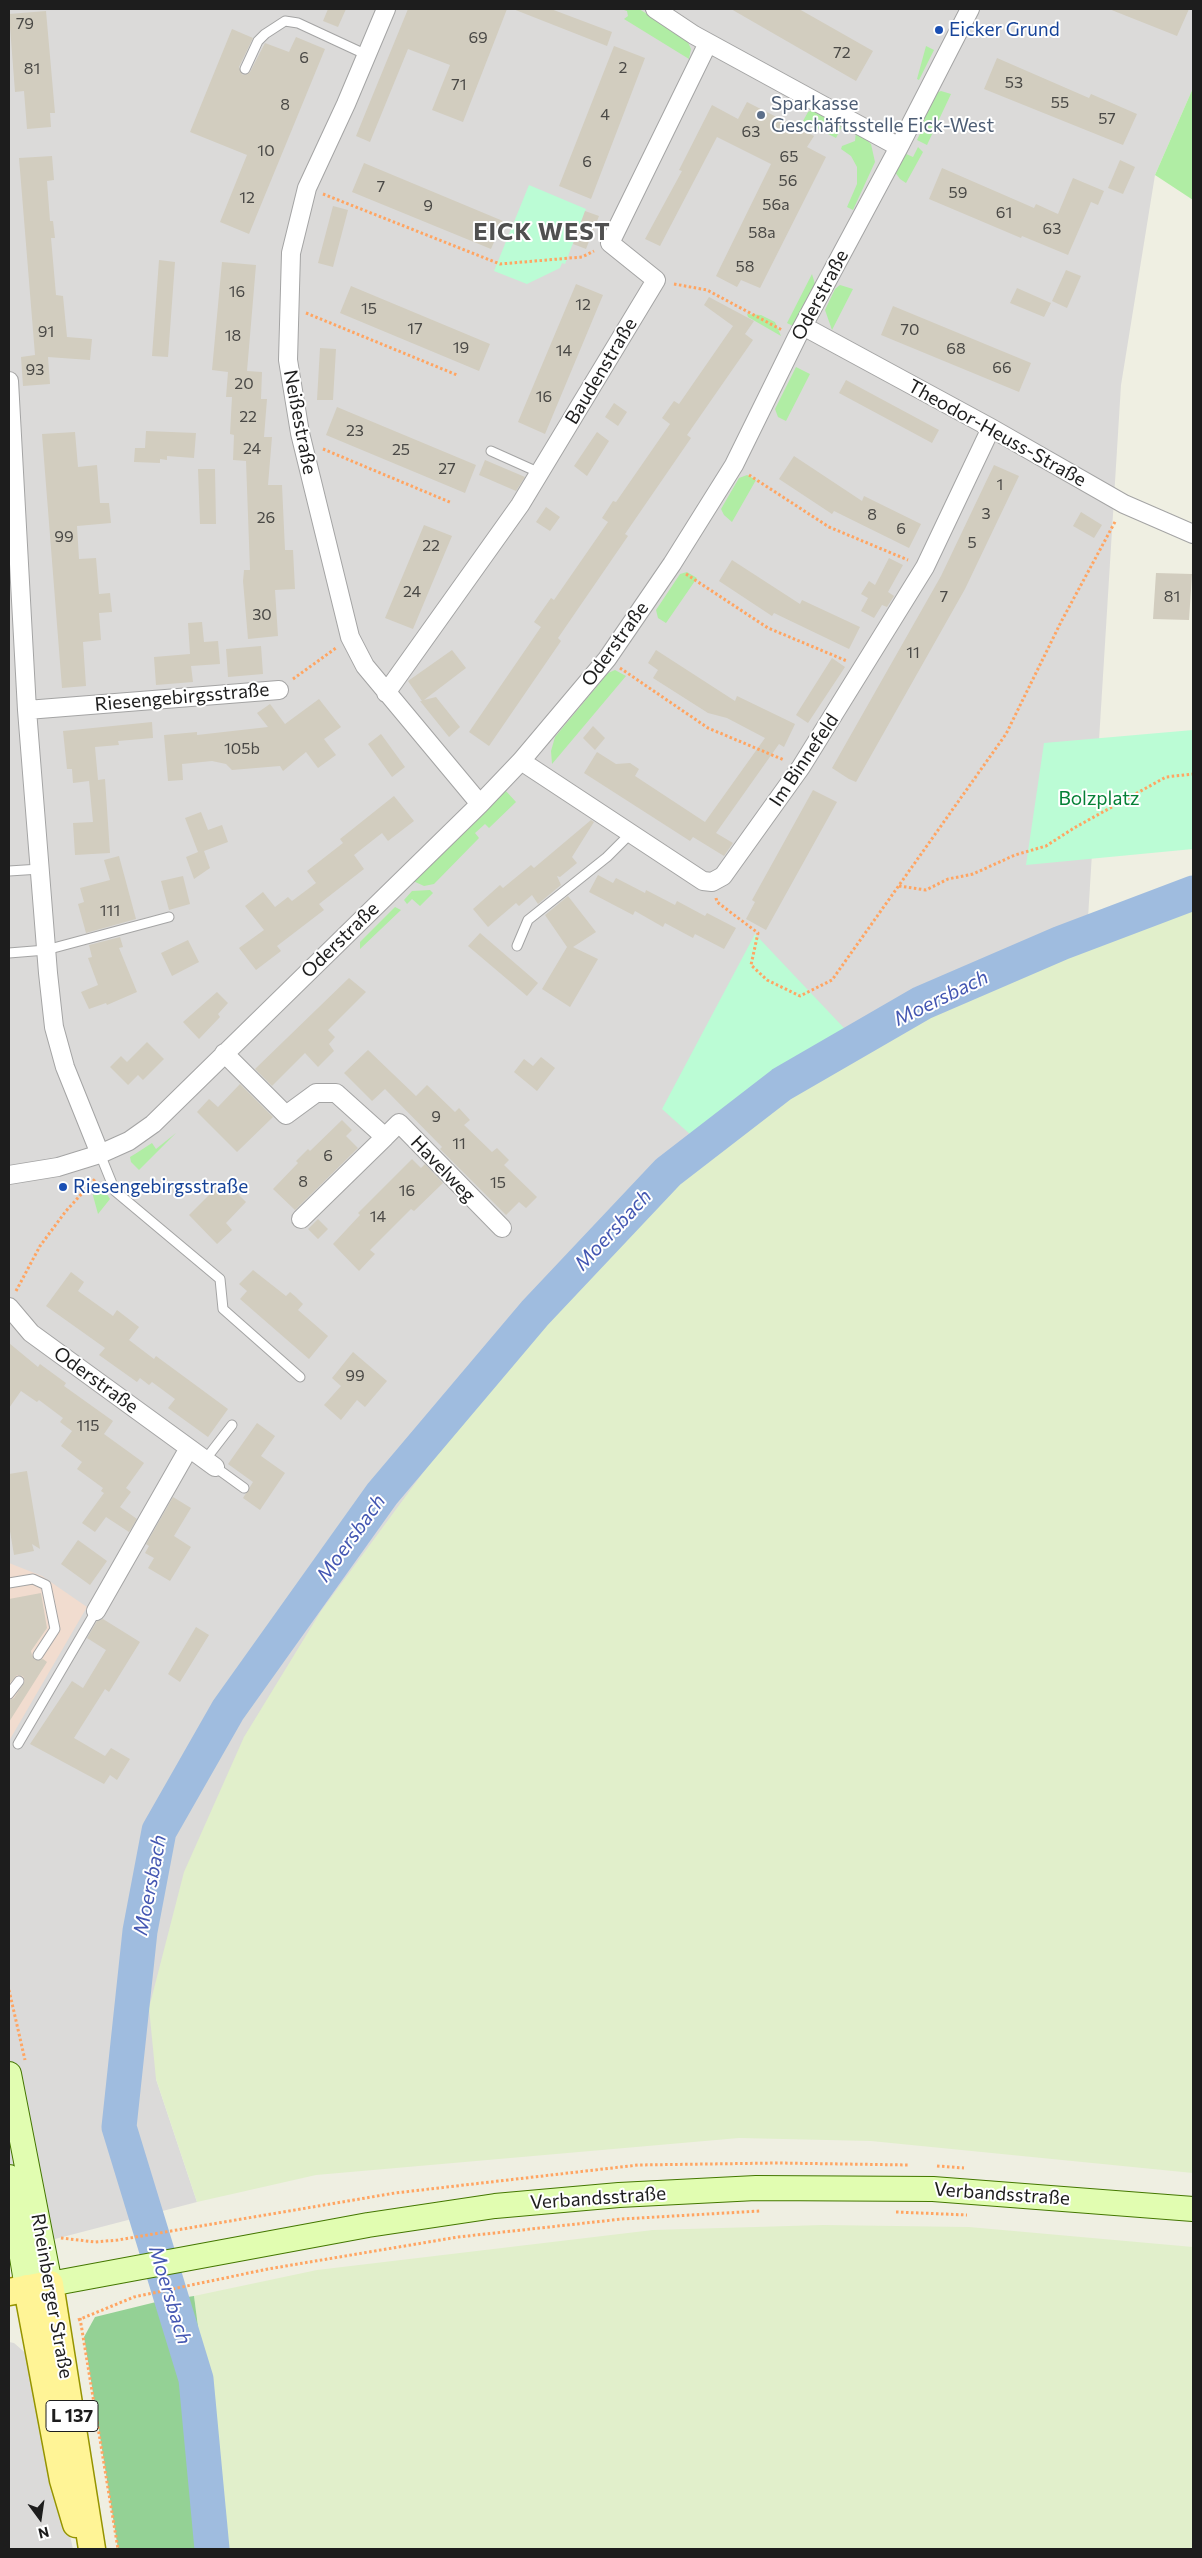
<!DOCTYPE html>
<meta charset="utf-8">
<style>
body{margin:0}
#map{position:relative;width:1202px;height:2558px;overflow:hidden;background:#efefe2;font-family:Commissioner,sans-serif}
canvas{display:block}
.frame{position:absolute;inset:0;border:10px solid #1d1d1d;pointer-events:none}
.north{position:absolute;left:15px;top:2493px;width:50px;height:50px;-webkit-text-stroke:4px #fff;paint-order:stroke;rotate:166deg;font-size:14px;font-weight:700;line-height:20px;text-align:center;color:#1d1d1d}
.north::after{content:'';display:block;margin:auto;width:18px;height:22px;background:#1d1d1d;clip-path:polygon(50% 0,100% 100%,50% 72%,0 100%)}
</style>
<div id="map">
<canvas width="1202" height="2558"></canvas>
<div class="frame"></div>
<div class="north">N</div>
</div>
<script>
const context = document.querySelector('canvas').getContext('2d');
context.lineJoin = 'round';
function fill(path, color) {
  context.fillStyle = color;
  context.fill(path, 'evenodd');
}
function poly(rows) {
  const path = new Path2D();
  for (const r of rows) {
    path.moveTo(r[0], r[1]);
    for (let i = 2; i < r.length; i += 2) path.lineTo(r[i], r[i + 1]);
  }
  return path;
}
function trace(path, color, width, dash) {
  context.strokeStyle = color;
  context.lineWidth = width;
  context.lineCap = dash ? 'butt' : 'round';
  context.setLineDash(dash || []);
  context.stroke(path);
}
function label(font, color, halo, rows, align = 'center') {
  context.font = font + ' Commissioner,sans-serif';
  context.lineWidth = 4;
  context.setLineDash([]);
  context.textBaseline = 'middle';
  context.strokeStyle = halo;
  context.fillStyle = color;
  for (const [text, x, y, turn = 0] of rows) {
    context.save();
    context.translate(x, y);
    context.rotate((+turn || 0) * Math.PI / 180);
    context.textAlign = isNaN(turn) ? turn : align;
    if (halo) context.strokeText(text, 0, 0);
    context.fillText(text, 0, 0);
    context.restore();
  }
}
const residential = poly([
 [9,9,1193,9,1193,88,1155,175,1121,385,1087,934,819,1074,696,1161,156,2079,197,2202,9,2251],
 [9,2342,14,2343,29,2356,73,2549,9,2549]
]);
const commercial = poly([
 [9,1563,42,1576,87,1607,9,1741]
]);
const farmland = poly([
 [1193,903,1193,2173,871,2141,739,2138,316,2175,197,2202,156,2079,149,2008,184,1872,244,1737,321,1611,439,1451,557,1307,696,1161,819,1074,1087,934,1143,922],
 [823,2225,969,2227,1193,2247,1193,2549,227,2549,194,2296,317,2270,653,2230]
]);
const grass = poly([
 [625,9,639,9,686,38,691,49,689,59,624,19,628,16,627,11,624,10],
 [926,46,934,50,919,80,917,79],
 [1193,88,1193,200,1155,175],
 [941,91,951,94,927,145,917,140,924,125,920,122,936,93],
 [812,110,843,124,836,138,803,121,808,112],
 [856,131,871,144,875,162,853,210,847,207,857,184,857,167,851,156,841,149,842,146,855,141],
 [918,147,923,152,906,183,900,179,895,172,904,153,913,157],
 [812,274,815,284,793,326,787,323],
 [840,285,853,289,832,330,825,310,835,289],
 [747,314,761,315,775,322,781,336,748,317],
 [796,367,810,374,786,421,778,417,775,409],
 [747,475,756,480,732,522,724,515,721,509,739,478],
 [687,572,697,578,666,623,658,618,656,610,680,574],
 [615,670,626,676,552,764,551,751,555,737,608,673],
 [505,790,516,802,489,828,485,824,475,833,479,838,434,884,424,886,413,881],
 [430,890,433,893,420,906,412,899,407,904,404,900,412,891],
 [395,907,401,910,360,949,360,942],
 [176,1133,139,1170,131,1162,130,1157,135,1154,152,1143,156,1149],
 [100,1183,110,1199,98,1214,92,1192]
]);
const forest = poly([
 [194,2296,227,2549,118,2549,84,2337,95,2317,156,2302]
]);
const park = poly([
 [529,185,586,209,565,264,562,263,560,268,527,284,494,271],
 [1193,730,1193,849,1026,865,1044,743],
 [755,934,862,1047,742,1117,702,1145,662,1109]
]);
const river = poly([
 [212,2549,196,2379,119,2127,140,1931,159,1831,228,1710,382,1494,535,1313,668,1172,782,1084,922,1003,1061,943,1193,893]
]);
const building = poly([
 [328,9,346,9,338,27,323,21],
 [408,9,507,9,463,122,432,110,450,65,408,49,370,142,356,136],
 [513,9,551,9,612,32,607,46],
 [731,9,799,9,873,51,856,81],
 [1109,9,1189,9,1177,36],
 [46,11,55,113,50,113,51,127,27,129,24,91,15,92,9,14],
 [232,29,253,38,239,67,243,75,250,72,265,43,289,52,296,37,325,49,249,234,220,222,247,155,190,132],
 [614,46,645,58,591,199,559,186],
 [997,58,1089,98,1091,94,1137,114,1123,145,984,89],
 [747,102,814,136,807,147,826,157,760,288,741,280,737,287,716,276,771,164,717,137,660,246,645,239,682,171,679,170,712,105,738,119],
 [52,156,54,180,47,181,50,221,53,221,55,238,51,238,56,295,63,296,67,337,92,339,90,360,48,357,50,384,23,386,21,357,35,355,19,158],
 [1120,160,1135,167,1123,194,1108,188],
 [364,163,503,221,491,249,352,192],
 [942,168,1034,208,1036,204,1058,214,1073,178,1104,191,1098,205,1091,202,1068,255,1022,236,1021,238,929,199],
 [333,206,348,210,333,267,318,263],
 [585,211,599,216,586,249,573,244],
 [159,260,175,262,168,357,152,356],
 [222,262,256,265,247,371,262,372,261,399,267,399,264,437,272,437,268,485,282,485,285,550,293,550,295,589,275,590,278,636,248,639,243,581,244,570,250,570,246,461,233,460,234,435,230,434,232,397,226,397,228,372,212,370],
 [1066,270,1081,276,1067,308,1052,301],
 [576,284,603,295,545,434,518,422],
 [351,286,490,344,479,371,340,313],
 [1017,288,1051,303,1044,317,1010,303],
 [709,297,754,321,745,334,753,340,687,435,691,438,625,534,628,536,558,638,561,641,489,746,469,732,541,627,534,622,551,598,554,600,608,522,602,518,613,501,616,502,670,424,662,418,674,401,679,404,733,326,704,305],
 [893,306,1031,363,1019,392,881,335],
 [320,348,336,349,333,400,317,400],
 [846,380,939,430,932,443,839,393],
 [614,403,627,412,618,426,605,417],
 [337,407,476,465,465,493,326,435],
 [146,431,196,433,194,458,167,456,167,460,160,459,160,463,134,462,135,448,145,448],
 [75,432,78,467,97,465,100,503,109,503,111,523,77,526,79,559,96,558,99,594,110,593,112,612,99,613,101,640,83,642,86,686,62,688,42,434],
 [597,432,609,441,587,476,574,466],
 [794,456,862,501,864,496,921,524,909,548,834,511,832,514,779,479],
 [485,460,525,477,516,491,479,475],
 [994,465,1019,476,965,589,856,782,849,779,832,768,941,576],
 [198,469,215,469,216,524,200,524],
 [546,507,560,517,550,531,536,522],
 [1081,512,1102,525,1094,538,1073,526],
 [424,525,452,536,413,629,385,618],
 [889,558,903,565,888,592,894,596,887,607,882,605,874,618,861,611,868,598,861,594,869,581,875,585],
 [732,560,800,604,802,600,860,627,849,649,774,613,772,616,719,581],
 [1156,573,1192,574,1189,620,1153,619],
 [202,622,204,642,218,641,220,664,191,666,193,682,156,685,154,657,190,654,188,623],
 [261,646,263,674,228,677,226,649],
 [452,650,466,668,424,700,436,697,460,727,449,737,420,701,422,701,408,681],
 [656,650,735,701,737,696,795,724,784,747,779,744,716,833,733,843,724,856,693,837,690,841,584,773,597,752,616,764,630,763,639,769,635,776,705,822,765,738,727,718,708,713,653,678,658,670,648,663],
 [832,658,845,667,808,723,796,715],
 [319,699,341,727,324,739,336,755,318,768,306,752,283,771,280,766,232,770,226,764,212,761,182,764,183,780,168,781,164,735,197,732,197,735,268,727,257,713,270,704,285,724],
 [152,722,153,738,118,741,119,745,95,747,98,780,105,779,110,853,75,855,73,823,93,822,89,781,73,783,72,769,67,769,63,731],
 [593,726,605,738,595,750,583,738],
 [381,734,405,767,392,777,368,744],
 [813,790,837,802,766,930,746,919,755,902,752,900],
 [394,796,414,821,388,841,382,833,354,855,364,869,319,904,324,910,277,946,281,951,256,970,239,948,264,930,245,906,263,892,275,907,288,897,292,901,316,883,307,871,343,843,340,839],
 [201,812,208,830,222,825,228,842,204,851,210,868,194,879,186,857,198,852,185,818],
 [591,820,594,822,572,857,577,863,560,877,557,876,561,885,538,904,532,895,519,906,516,903,488,927,473,909,500,885,503,888,531,865,534,868],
 [119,856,136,919,86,933,78,904,84,902,80,888,110,880,104,860],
 [598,875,613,883,616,878,645,893,646,890,675,905,677,901,705,916,707,913,736,928,724,949,695,934,693,938,665,923,663,927,635,911,633,915,589,892],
 [183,876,190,904,169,910,161,881],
 [568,896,596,932,573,947,598,959,570,1007,542,989,567,947,545,915],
 [480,933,538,983,527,996,468,946],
 [120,937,123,947,119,948,137,992,107,1005,106,1003,89,1009,81,992,98,985,88,958,92,957,89,945],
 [188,940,199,962,172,976,161,953],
 [349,978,366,992,328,1030,335,1037,329,1044,334,1051,318,1067,305,1053,272,1086,255,1069],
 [217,992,228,1003,218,1014,220,1017,199,1039,183,1022],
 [147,1042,164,1059,143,1080,138,1075,128,1085,110,1067,121,1056,127,1062],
 [368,1050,416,1096,427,1085,455,1112,459,1108,470,1120,464,1125,492,1152,497,1148,509,1160,504,1165,537,1197,526,1208,519,1202,506,1215,440,1149,442,1147,385,1089,372,1101,344,1073],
 [541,1057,555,1068,537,1091,514,1072,524,1059,533,1066],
 [240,1084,273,1117,237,1152,197,1112,209,1099,218,1107],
 [342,1120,352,1130,346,1136,358,1148,295,1210,273,1189,298,1163,296,1161,308,1149,310,1151],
 [412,1159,421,1168,425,1164,443,1183,414,1211,411,1209,370,1250,375,1254,359,1271,333,1244,360,1215,358,1213],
 [224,1180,246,1202,226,1223,232,1230,217,1244,189,1215],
 [318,1219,328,1229,318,1239,308,1229],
 [253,1270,286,1296,290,1292,296,1297,303,1304,298,1310,328,1336,309,1359,240,1299,247,1291,239,1284],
 [71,1272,84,1282,78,1291,113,1316,117,1310,139,1327,129,1340,154,1359,156,1356,228,1409,208,1437,168,1408,175,1399,152,1382,149,1385,140,1378,137,1382,99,1355,105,1348,46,1306],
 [9,1343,38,1367,40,1364,66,1383,64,1386,113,1421,104,1434,144,1463,126,1488,131,1492,120,1507,137,1519,129,1532,106,1517,95,1532,82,1523,104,1493,101,1491,103,1488,77,1469,82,1462,61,1446,72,1431,60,1422,63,1418,39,1400,37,1402,21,1391,9,1408],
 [353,1352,387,1381,365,1407,357,1400,341,1420,324,1405,341,1386,332,1378],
 [257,1423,275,1436,261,1456,285,1473,260,1510,243,1498,253,1482,228,1464],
 [27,1471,40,1549,32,1544,34,1551,14,1555,9,1525,9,1474],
 [173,1497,191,1508,174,1536,191,1547,170,1581,148,1568,154,1558,145,1553,149,1546,146,1544],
 [78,1540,107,1561,90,1585,61,1564],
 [41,1593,47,1628,31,1651,32,1655,35,1660,43,1659,47,1662,9,1722,9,1700,14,1698,25,1681,23,1676,17,1675,9,1684,9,1599],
 [103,1619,140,1642,109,1692,105,1689,74,1738,105,1756,111,1748,130,1759,117,1780,110,1775,104,1784,30,1744,72,1681,83,1688,106,1650,87,1638,97,1621],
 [196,1627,209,1635,180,1682,168,1674]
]);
const path = poly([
 [323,194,500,264,582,257,594,251],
 [674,284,707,290,782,330],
 [306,313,457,375],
 [323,449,452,503],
 [749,475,829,527,908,560],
 [686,574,768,628,847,661],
 [620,668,708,728,784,760],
 [293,679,336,648],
 [899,886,926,890,948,879,973,874,1015,855,1046,846,1074,828,1166,777,1193,774],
 [716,898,717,902,758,933,751,965,767,980,800,996,832,980,1006,734,1061,622,1116,520],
 [16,1291,40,1246,66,1211,96,1178],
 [9,1990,25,2060],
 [937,2166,964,2168],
 [896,2212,967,2215],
 [61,2238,95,2242,118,2240,395,2193,638,2165,778,2163,909,2165],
 [80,2318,118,2549],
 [78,2320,134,2297,268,2269,458,2237,622,2219,760,2211]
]);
const lane = poly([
 [245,69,258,41,265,34,285,21,298,23,367,55],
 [491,451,540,473],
 [9,871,40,869],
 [517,946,528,920,607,857,631,833],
 [9,953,46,950,169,917],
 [100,1154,115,1191,220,1279,223,1309,300,1377],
 [205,1460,232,1425],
 [215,1467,244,1488],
 [9,1583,33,1579,46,1585,55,1629,38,1655],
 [9,1694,19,1681],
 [18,1744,96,1611]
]);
const street = poly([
 [386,9,346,104,307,188,291,253,288,360,300,433,350,637,365,666,480,804],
 [655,9,694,35,899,147],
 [803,326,991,428,1124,504,1193,534],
 [9,381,27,710,48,973,54,1027,65,1067,100,1154],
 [386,693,520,505,656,280,610,243,708,43],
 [27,710,279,690],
 [521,761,703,881,712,882,723,876,801,767,925,567,991,428],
 [224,1053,286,1115,316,1093,336,1093,385,1137,399,1123,502,1228],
 [9,1175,58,1167,100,1154,129,1141,153,1124,480,804,521,761,607,659,672,564,734,465,797,337,899,147,970,9],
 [301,1219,385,1137],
 [9,1307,31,1333,189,1448,96,1611],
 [189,1448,215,1467]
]);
const secondary = poly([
 [9,2074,50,2284,368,2225,495,2206,619,2195,756,2188,933,2189,1193,2209],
 [9,2177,27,2288]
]);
const primary = poly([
 [27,2288,63,2480,76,2524],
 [9,2292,50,2284,92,2549]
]);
const markers = [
 [939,30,5,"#1a4fb4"],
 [761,115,5,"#5c6f8a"],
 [63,1187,5,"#1a4fb4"]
];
const numberNames = [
 ["79",25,24],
 ["69",478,38],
 ["72",842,53],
 ["6",304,58],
 ["2",623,68],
 ["81",32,69],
 ["53",1014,83],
 ["71",459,85],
 ["55",1060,103],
 ["8",285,105],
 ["4",605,115],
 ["57",1107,119],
 ["63",751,132],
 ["10",266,151],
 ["65",789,157],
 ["6",587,162],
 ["56",788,181],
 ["7",381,187],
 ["59",958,193],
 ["12",247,198],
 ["56a",776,205],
 ["9",428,206],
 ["61",1004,213],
 ["63",1052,229],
 ["58a",762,233],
 ["58",745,267],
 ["16",237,292],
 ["12",583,305],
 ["15",369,309],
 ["17",415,329],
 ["70",910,330],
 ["91",46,332],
 ["18",233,336],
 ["19",461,348],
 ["68",956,349],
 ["14",564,351],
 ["66",1002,368],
 ["93",35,370],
 ["20",244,384],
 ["16",544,397],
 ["22",248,417],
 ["23",355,431],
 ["24",252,449],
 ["25",401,450],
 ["27",447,469],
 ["1",1000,485],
 ["3",986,514],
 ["8",872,515],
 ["26",266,518],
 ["6",901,529],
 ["99",64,537],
 ["5",972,543],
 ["22",431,546],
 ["24",412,592],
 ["7",944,597],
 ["81",1172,597],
 ["30",262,615],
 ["11",913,653],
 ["105b",242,749],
 ["111",110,911],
 ["9",436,1117],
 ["11",459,1144],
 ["6",328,1156],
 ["8",303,1182],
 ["15",498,1183],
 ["16",407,1191],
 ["14",378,1217],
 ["99",355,1376],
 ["115",88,1426]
];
const shields = [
 [72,2416,52]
];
const shieldNames = [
 ["L 137",72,2416]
];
const transitNames = [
 ["Eicker Grund",949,30],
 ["Riesengebirgsstraße",73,1187]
];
const serviceNames = [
 ["Sparkasse",771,104],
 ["Geschäftsstelle Eick-West",771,126]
];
const streetNames = [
 ["Oderstraße",820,295,-62],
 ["Baudenstraße",601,371,-59],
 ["Neißestraße",300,422,79],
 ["Theodor-Heuss-Straße",997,433,29],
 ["Oderstraße",615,644,-54],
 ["Riesengebirgsstraße",182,697,-5],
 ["Im Binnefeld",804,760,-56],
 ["Oderstraße",340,940,-44],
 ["Havelweg",443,1169,46],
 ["Oderstraße",96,1380,36],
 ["Verbandsstraße",1002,2194,4],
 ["Verbandsstraße",598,2198,-4],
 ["Rheinberger Straße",52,2296,80]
];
const parkNames = [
 ["Bolzplatz",1099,799]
];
const waterNames = [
 ["Moersbach",941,998,-26],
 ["Moersbach",613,1230,-47],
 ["Moersbach",351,1538,-54],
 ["Moersbach",150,1885,-79],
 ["Moersbach",170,2295,73]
];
const districtNames = [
 ["EICK WEST",542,232]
];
fill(residential, '#dbdad9');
fill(commercial, '#f1dccf');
fill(farmland, '#e1efcb');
fill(grass, '#b0eda4');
fill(forest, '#94d195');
fill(park, '#bbfcd5');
trace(river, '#9fbcdf', 35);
fill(building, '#d2cdbf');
trace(lane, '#a4a4a4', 11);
trace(street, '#a4a4a4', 20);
trace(secondary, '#470', 26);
trace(primary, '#959400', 29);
trace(path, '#ffa562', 3, [2.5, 2.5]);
trace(lane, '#fff', 9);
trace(street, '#fff', 18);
trace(secondary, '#e1fdb1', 24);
trace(primary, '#fff496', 26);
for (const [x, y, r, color] of markers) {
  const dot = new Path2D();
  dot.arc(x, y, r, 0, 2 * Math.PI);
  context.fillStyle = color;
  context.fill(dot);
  trace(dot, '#fff', 2);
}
label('16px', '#4a4946', null, numberNames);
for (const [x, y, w] of shields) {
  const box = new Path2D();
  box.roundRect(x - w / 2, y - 15.5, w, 31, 4);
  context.fillStyle = '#fff';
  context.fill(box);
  trace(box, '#1d1d1d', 1);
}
label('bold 18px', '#1d1d1d', null, shieldNames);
label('19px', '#164399', '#fff', transitNames, 'left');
label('19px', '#4e5e75', '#fff', serviceNames, 'left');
label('19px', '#1d1d1d', '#fff', streetNames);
label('19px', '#058137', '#fff', parkNames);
label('italic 20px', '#4457b2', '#fff', waterNames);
context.letterSpacing = '1px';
label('bold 24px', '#505050', '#fff', districtNames);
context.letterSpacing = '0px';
</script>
